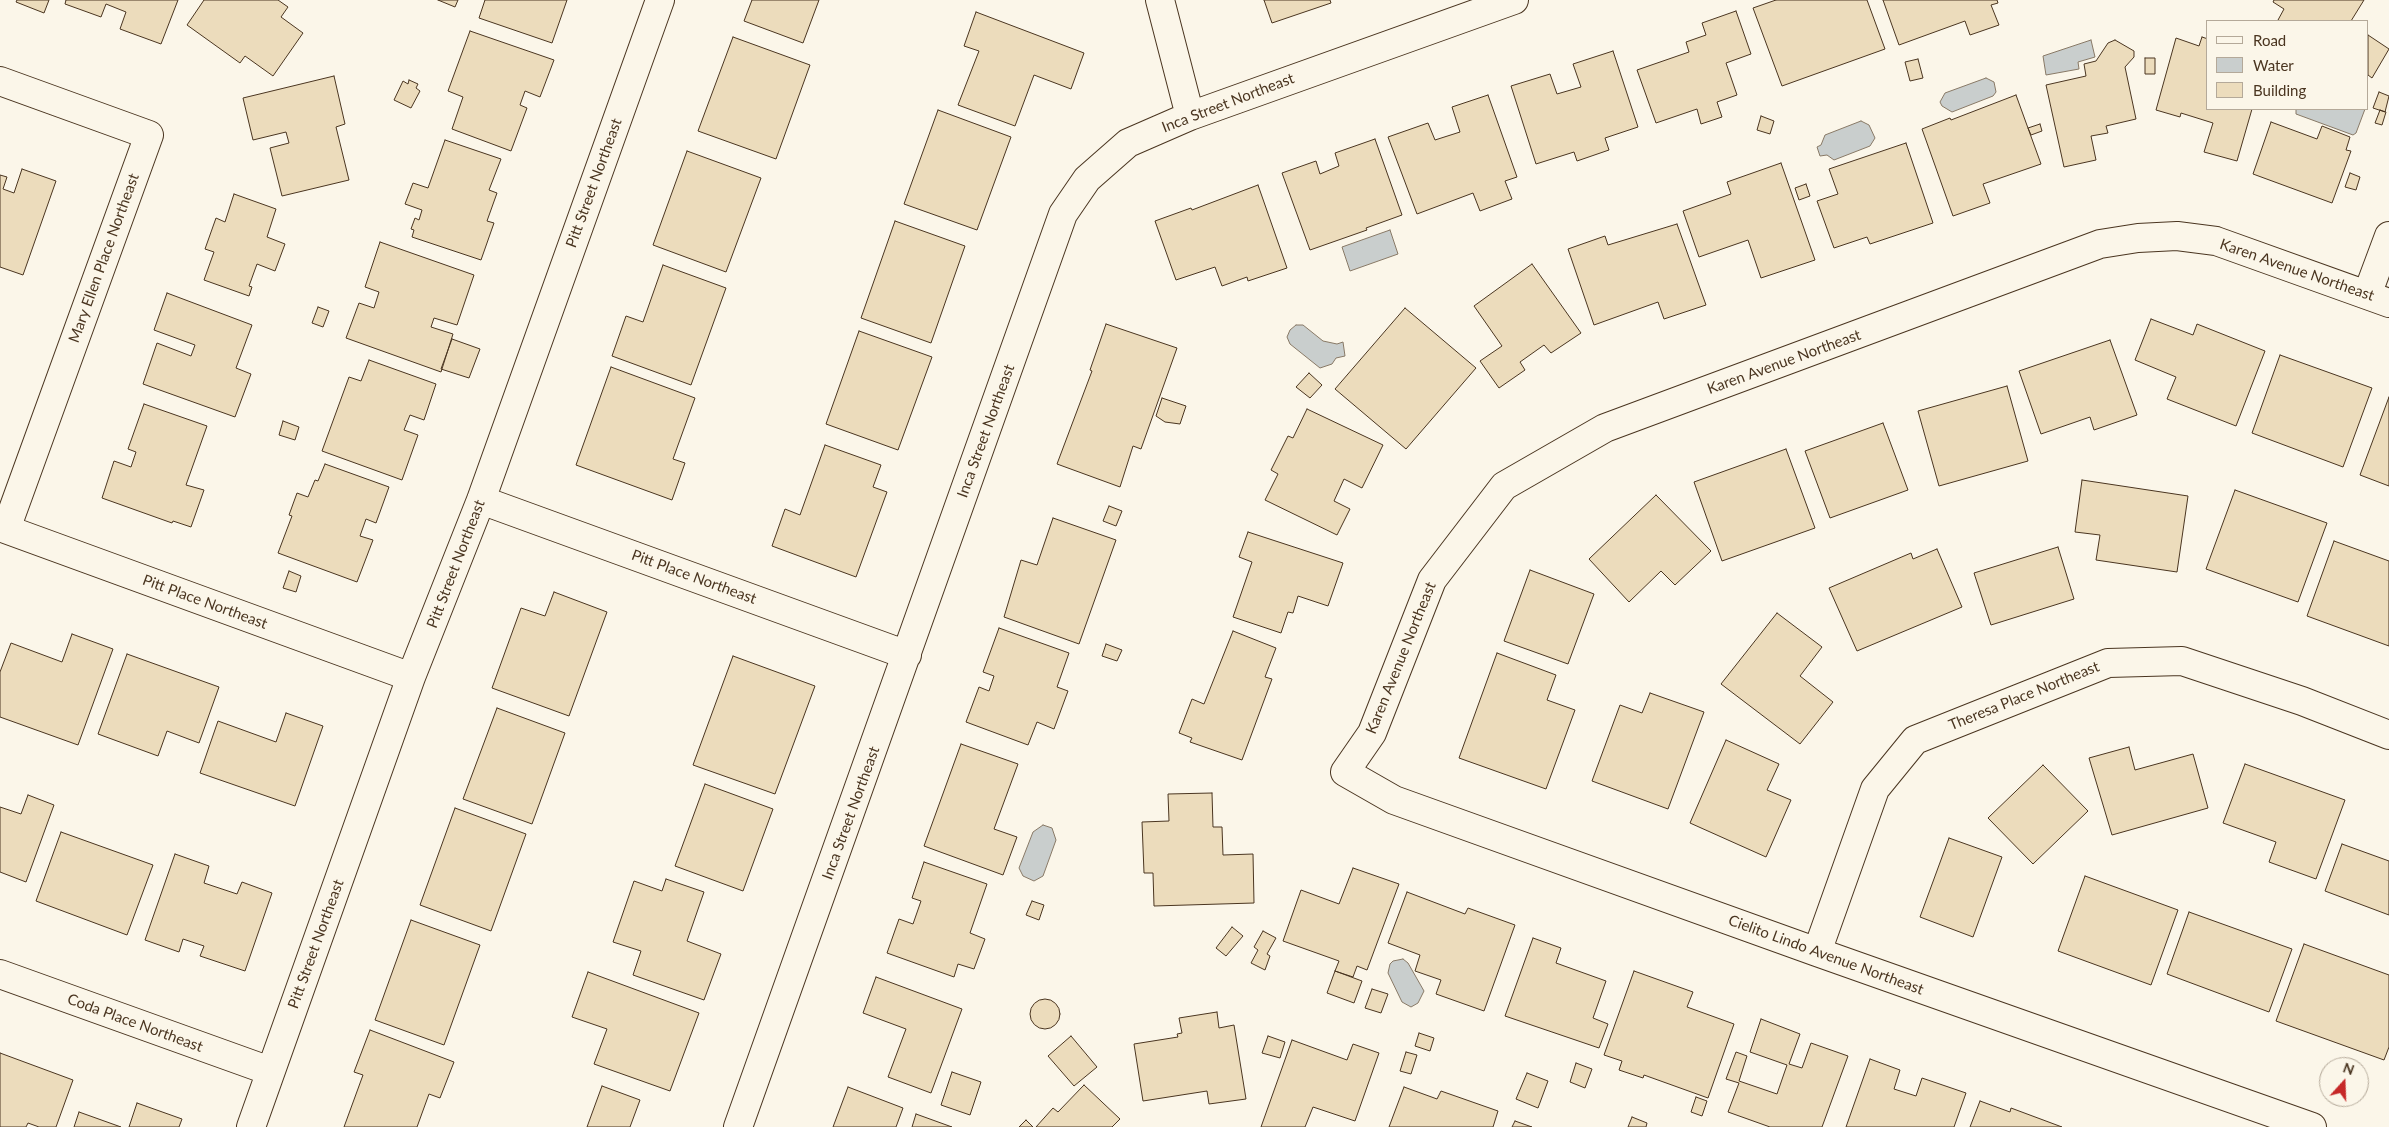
<!DOCTYPE html>
<style>
body{margin:0}
#map{position:relative;width:2389px;height:1127px;overflow:hidden;background:#fbf6e9;font-family:Lato,sans-serif}
canvas{display:block}
.legend{position:absolute;left:2206px;top:20px;width:162px;height:90px;box-sizing:border-box;background:#fbf6e9;border:1px solid #b4a999;margin:0;padding:6px 9px;list-style:none;font-size:15px;color:#4a3520}
.legend li{display:flex;align-items:center;gap:10px;height:25px}
.legend b{width:25px;border:1px solid #b4a999}
.north{position:absolute;left:2319px;top:1057px;width:50px;height:50px;box-sizing:border-box;background:#fbf6e9;border:1px solid #b4a999;border-radius:50%;rotate:20deg;font-size:14px;font-weight:700;line-height:20px;text-align:center;color:#4a3520}
.north::after{content:'';display:block;margin:auto;width:18px;height:22px;background:#c62828;clip-path:polygon(50% 0,100% 100%,50% 72%,0 100%)}
</style>
<div id="map">
<canvas width="2389" height="1127"></canvas>
<ul class="legend">
<li><b style="height:6px;background:#fbf6e9"></b>Road</li>
<li><b style="height:14px;background:#c9cecd"></b>Water</li>
<li><b style="height:14px;background:#ecdcbc"></b>Building</li>
</ul>
<div class="north">N</div>
</div>
<script>
const context = document.querySelector('canvas').getContext('2d');
context.lineJoin = 'round';
function fill(path, color) {
  context.fillStyle = color;
  context.fill(path, 'evenodd');
}
function poly(rows) {
  const path = new Path2D();
  for (const r of rows) {
    if (r.length === 3) {
      path.moveTo(r[0] + r[2], r[1]);
      path.arc(r[0], r[1], r[2], 0, 2 * Math.PI);
      continue;
    }
    path.moveTo(r[0], r[1]);
    for (let i = 2; i < r.length; i += 2) path.lineTo(r[i], r[i + 1]);
  }
  return path;
}
function trace(path, color, width, dash) {
  context.strokeStyle = color;
  context.lineWidth = width;
  context.lineCap = dash ? 'butt' : 'round';
  context.setLineDash(dash || []);
  context.stroke(path);
}
function label(font, color, halo, rows, align = 'center') {
  context.font = font + ' Lato,sans-serif';
  context.lineWidth = 4;
  context.setLineDash([]);
  context.textBaseline = 'middle';
  context.strokeStyle = halo;
  context.fillStyle = color;
  for (const [text, x, y, turn = 0] of rows) {
    context.save();
    context.translate(x, y);
    context.rotate((+turn || 0) * Math.PI / 180);
    context.textAlign = isNaN(turn) ? turn : align;
    if (halo) context.strokeText(text, 0, 0);
    context.fillText(text, 0, 0);
    context.restore();
  }
}
const water = poly([
 [2091,40,2095,57,2078,62,2079,69,2046,75,2043,56,2091,40],
 [1986,78,1994,82,1996,92,1993,96,1952,112,1942,106,1940,102,1945,93,1986,78],
 [2296,109,2365,109,2356,133,2353,135,2296,114,2296,109],
 [1861,121,1869,125,1875,138,1870,146,1834,160,1827,155,1820,156,1817,147,1821,145,1825,135,1861,121],
 [1390,230,1398,254,1350,271,1342,247,1390,230],
 [1296,325,1303,325,1323,341,1337,344,1343,342,1345,356,1336,358,1332,364,1320,368,1290,344,1287,337,1290,330,1296,325],
 [1043,825,1052,828,1056,840,1043,876,1034,881,1023,876,1019,868,1033,832,1043,825],
 [1403,959,1408,963,1424,991,1418,1003,1411,1007,1402,1002,1388,973,1390,964,1393,961,1403,959]
]);
const building = poly([
 [17,0,49,0,44,13,16,2,17,0],
 [66,0,178,0,161,44,120,29,126,12,106,4,101,17,65,4,66,0],
 [204,0,278,0,288,7,281,17,303,33,273,76,245,56,240,63,187,25,204,0],
 [438,0,458,0,455,7,438,0],
 [485,0,567,0,552,43,479,18,485,0],
 [752,0,819,0,803,43,744,21,752,0],
 [1264,0,1330,0,1331,3,1272,23,1264,0],
 [1776,0,1867,0,1885,49,1782,86,1753,8,1776,0],
 [1883,0,1997,0,1998,3,1991,5,1999,25,1970,35,1965,21,1899,45,1883,0],
 [2274,0,2364,0,2351,21,2281,21,2278,20,2284,9,2273,2,2274,0],
 [1736,11,1751,54,1726,63,1737,95,1717,102,1722,117,1701,124,1697,109,1656,123,1637,70,1689,52,1686,42,1706,35,1702,23,1736,11],
 [976,12,1084,53,1071,89,1034,75,1015,126,958,105,979,51,964,46,976,12],
 [470,31,554,60,540,97,525,91,520,105,527,108,511,151,452,129,463,97,448,91,470,31],
 [2368,35,2389,49,2372,78,2368,75,2368,35],
 [733,37,810,65,776,159,698,131,733,37],
 [2202,37,2208,39,2208,109,2252,109,2237,161,2204,152,2213,123,2181,113,2180,117,2156,110,2176,38,2199,46,2202,37],
 [2115,40,2134,51,2134,57,2125,67,2136,119,2106,126,2108,133,2091,136,2096,160,2064,167,2046,85,2086,76,2084,64,2096,61,2108,43,2115,40],
 [1613,51,1638,127,1605,138,1609,150,1577,161,1574,152,1536,164,1511,86,1550,74,1557,94,1581,87,1573,64,1613,51],
 [2145,58,2155,58,2155,74,2145,74,2145,58],
 [1918,59,1923,78,1910,81,1905,62,1918,59],
 [334,76,345,124,336,127,349,180,282,196,270,148,289,143,286,132,253,140,243,98,334,76],
 [409,80,418,84,416,88,420,91,411,108,394,100,403,81,408,84,409,80],
 [2379,92,2389,96,2385,112,2373,108,2379,92],
 [1488,95,1517,177,1505,181,1512,199,1480,211,1473,193,1417,214,1388,137,1428,123,1435,140,1460,132,1452,107,1488,95],
 [2016,95,2041,164,1983,184,1990,203,1953,216,1922,129,1950,118,1951,120,2016,95],
 [938,110,1011,137,977,230,904,204,938,110],
 [2380,110,2386,112,2382,125,2375,123,2380,110],
 [1761,116,1774,121,1770,134,1757,130,1761,116],
 [2271,122,2317,139,2322,126,2350,137,2346,150,2351,151,2332,203,2253,174,2271,122],
 [2040,124,2042,131,2031,135,2028,128,2040,124],
 [1375,139,1402,215,1366,228,1367,230,1310,250,1282,173,1316,161,1320,174,1339,166,1335,153,1375,139],
 [445,140,501,159,489,190,497,193,487,221,494,223,481,260,412,237,414,230,411,229,415,218,419,220,422,210,405,204,413,183,428,188,445,140],
 [1906,143,1933,223,1870,244,1867,237,1834,248,1817,201,1838,194,1829,169,1906,143],
 [687,151,761,178,726,272,653,245,687,151],
 [1781,163,1815,260,1761,278,1748,240,1699,257,1683,211,1731,194,1727,182,1781,163],
 [22,169,56,181,23,275,0,267,0,175,7,177,3,189,14,193,22,169],
 [2350,173,2360,177,2356,190,2345,187,2350,173],
 [1806,184,1810,196,1799,200,1795,188,1806,184],
 [1258,185,1287,268,1248,281,1247,277,1222,286,1215,267,1176,280,1155,221,1191,208,1192,210,1258,185],
 [234,194,276,209,267,237,285,244,275,271,257,264,249,286,252,287,249,296,204,280,214,252,205,249,216,218,225,222,234,194],
 [895,221,965,246,931,343,861,318,895,221],
 [1677,224,1706,305,1664,319,1658,302,1594,325,1568,249,1605,236,1608,245,1677,224],
 [380,242,474,275,457,325,434,318,431,327,453,334,441,372,346,338,359,303,374,308,379,292,365,287,380,242],
 [1532,264,1581,333,1551,353,1544,345,1520,362,1525,370,1499,388,1480,361,1502,346,1474,306,1532,264],
 [663,265,726,288,691,385,612,356,626,316,643,322,663,265],
 [167,293,252,325,236,368,251,374,235,417,143,384,157,343,191,356,195,345,154,330,167,293],
 [318,307,329,311,323,327,312,323,318,307],
 [1405,308,1476,368,1406,449,1335,389,1405,308],
 [2151,319,2193,335,2197,324,2265,351,2236,426,2167,399,2176,377,2135,360,2151,319],
 [1106,324,1177,348,1141,449,1133,446,1120,487,1057,464,1092,371,1090,370,1106,324],
 [859,331,932,357,898,450,826,424,859,331],
 [452,339,480,349,469,378,441,369,452,339],
 [2110,340,2137,415,2094,430,2090,417,2041,434,2019,371,2110,340],
 [2280,355,2372,388,2343,467,2252,433,2280,355],
 [369,360,436,384,424,420,410,415,404,430,418,435,402,480,322,451,349,377,361,381,369,360],
 [611,367,695,398,673,459,685,463,672,500,576,465,611,367],
 [1309,373,1322,385,1310,398,1296,387,1309,373],
 [2007,386,2028,461,1939,486,1918,411,2007,386],
 [2389,397,2389,486,2360,475,2389,397],
 [1162,398,1186,406,1180,424,1165,422,1156,416,1162,398],
 [144,404,207,426,186,485,204,490,191,527,173,521,172,523,102,498,114,461,131,467,136,452,128,449,144,404],
 [1307,409,1383,445,1362,488,1344,479,1334,501,1350,509,1337,535,1265,500,1278,474,1271,470,1288,436,1293,438,1307,409],
 [283,421,299,427,295,440,279,435,283,421],
 [1883,423,1908,490,1830,518,1805,451,1883,423],
 [825,445,881,465,873,487,887,492,856,577,772,546,785,509,800,515,825,445],
 [1786,449,1815,528,1722,561,1694,482,1786,449],
 [325,464,389,487,376,523,366,519,360,536,373,540,357,582,278,553,292,516,289,515,297,493,308,497,315,480,318,481,325,464],
 [2082,480,2188,496,2177,572,2096,560,2100,535,2075,532,2082,480],
 [2235,490,2327,523,2298,602,2206,569,2235,490],
 [1656,495,1711,551,1675,585,1661,571,1629,602,1589,559,1656,495],
 [1109,506,1122,511,1116,526,1103,521,1109,506],
 [1053,518,1116,540,1079,644,1004,617,1021,560,1037,565,1053,518],
 [1248,532,1343,563,1328,606,1298,596,1293,613,1288,612,1281,633,1233,617,1252,562,1239,557,1248,532],
 [2334,541,2389,561,2389,646,2307,616,2334,541],
 [2058,547,2074,599,1991,625,1974,573,2058,547],
 [1937,549,1962,607,1857,651,1829,588,1911,553,1913,559,1937,549],
 [1530,570,1594,594,1568,664,1504,641,1530,570],
 [289,571,301,576,296,592,283,588,289,571],
 [554,592,607,612,569,716,492,688,521,608,545,616,554,592],
 [1777,613,1822,647,1800,676,1833,702,1800,744,1721,684,1777,613],
 [999,628,1069,653,1057,687,1068,691,1054,729,1037,722,1028,745,966,722,979,687,989,691,994,676,983,672,999,628],
 [1233,631,1276,648,1265,677,1272,679,1242,760,1190,742,1192,738,1179,733,1192,699,1204,704,1233,631],
 [72,634,113,649,78,745,0,717,0,672,11,643,62,662,72,634],
 [1106,644,1122,650,1117,661,1102,656,1106,644],
 [1497,653,1556,675,1547,700,1575,710,1546,789,1459,758,1497,653],
 [127,654,219,687,199,743,167,731,158,756,98,734,127,654],
 [733,656,815,686,775,794,693,765,733,656],
 [1650,693,1704,712,1668,809,1592,781,1620,705,1642,713,1650,693],
 [497,708,565,733,532,824,463,799,497,708],
 [286,713,323,726,295,806,200,773,218,721,276,742,286,713],
 [1726,740,1779,764,1767,790,1791,800,1766,857,1690,823,1726,740],
 [961,744,1018,764,994,829,1017,837,1003,875,924,846,961,744],
 [2129,747,2135,770,2193,754,2208,808,2112,835,2089,758,2129,747],
 [2245,764,2345,800,2316,879,2269,862,2276,842,2223,823,2245,764],
 [2043,765,2088,811,2033,864,1988,818,2043,765],
 [705,784,773,809,743,891,675,866,705,784],
 [1212,793,1213,827,1222,827,1223,855,1253,854,1254,903,1154,906,1153,873,1144,873,1142,822,1169,821,1168,794,1212,793],
 [28,795,54,805,26,882,0,872,0,807,21,814,28,795],
 [455,808,526,834,491,931,420,905,455,808],
 [61,832,153,865,127,935,36,901,61,832],
 [1949,838,2002,857,1973,937,1920,917,1949,838],
 [2342,844,2389,861,2389,915,2325,891,2342,844],
 [175,854,209,866,204,883,237,894,242,882,272,893,245,971,200,956,204,946,183,939,179,952,145,940,175,854],
 [924,862,987,884,970,933,985,939,974,969,958,964,954,977,887,953,899,919,913,924,921,901,912,898,924,862],
 [1353,868,1399,884,1367,970,1357,966,1353,977,1335,971,1339,961,1283,941,1301,890,1339,904,1353,868],
 [2085,876,2178,910,2151,985,2058,951,2085,876],
 [666,879,704,892,687,941,721,954,704,1000,633,975,641,951,613,942,634,881,662,891,666,879],
 [1407,892,1465,914,1468,908,1515,925,1484,1011,1436,994,1441,980,1415,971,1420,955,1388,943,1407,892],
 [1032,901,1044,905,1039,920,1026,915,1032,901],
 [2189,912,2292,949,2269,1012,2167,974,2189,912],
 [411,920,480,945,444,1045,375,1020,411,920],
 [1232,927,1243,936,1226,956,1216,948,1232,927],
 [1263,931,1276,938,1267,954,1270,956,1265,970,1251,963,1258,950,1254,947,1263,931],
 [1533,938,1561,948,1556,963,1606,981,1593,1018,1608,1024,1599,1048,1505,1016,1533,938],
 [2304,944,2389,975,2389,1047,2384,1060,2276,1021,2304,944],
 [1335,971,1362,981,1354,1003,1327,993,1335,971],
 [1634,971,1693,992,1687,1007,1734,1024,1708,1098,1644,1075,1643,1078,1619,1070,1622,1061,1604,1055,1634,971],
 [588,972,699,1013,670,1091,594,1064,607,1029,572,1017,588,972],
 [876,977,962,1009,931,1093,888,1077,906,1029,863,1013,876,977],
 [1372,989,1388,994,1381,1013,1365,1008,1372,989],
 [1045,1014,15],
 [1217,1012,1219,1028,1234,1025,1246,1099,1209,1104,1207,1091,1143,1101,1134,1044,1178,1037,1177,1034,1182,1033,1179,1018,1217,1012],
 [1761,1019,1800,1034,1789,1064,1802,1068,1811,1043,1848,1056,1822,1127,1770,1127,1728,1112,1739,1083,1726,1079,1736,1052,1747,1056,1739,1081,1777,1094,1787,1065,1750,1052,1761,1019],
 [370,1030,454,1062,440,1098,429,1094,417,1127,344,1127,363,1075,354,1072,370,1030],
 [1419,1033,1434,1038,1430,1051,1415,1046,1419,1033],
 [1071,1036,1097,1067,1074,1086,1048,1056,1071,1036],
 [1268,1036,1285,1042,1280,1058,1262,1053,1268,1036],
 [1292,1040,1347,1060,1353,1044,1379,1053,1355,1121,1313,1107,1305,1127,1261,1127,1292,1040],
 [1406,1052,1417,1055,1411,1074,1400,1071,1406,1052],
 [0,1053,73,1080,56,1127,39,1127,28,1123,26,1127,0,1127,0,1053],
 [1870,1059,1900,1070,1894,1089,1916,1096,1922,1078,1966,1093,1954,1127,1846,1127,1870,1059],
 [1576,1063,1592,1069,1585,1088,1570,1082,1576,1063],
 [952,1072,981,1082,970,1115,941,1105,952,1072],
 [1527,1073,1548,1081,1538,1108,1516,1099,1527,1073],
 [1084,1085,1120,1119,1112,1127,1036,1127,1053,1108,1058,1112,1084,1085],
 [602,1086,640,1100,630,1127,587,1127,602,1086],
 [848,1087,903,1108,896,1127,833,1127,848,1087],
 [1404,1087,1437,1099,1441,1091,1498,1111,1493,1127,1389,1127,1404,1087],
 [1696,1097,1707,1101,1702,1116,1691,1112,1696,1097],
 [1980,1101,2010,1112,2011,1108,2062,1127,1970,1127,1980,1101],
 [137,1103,182,1119,179,1127,129,1127,137,1103],
 [79,1112,121,1127,74,1127,79,1112],
 [916,1114,952,1127,912,1127,916,1114],
 [1632,1117,1647,1123,1646,1127,1628,1127,1632,1117],
 [1026,1120,1033,1127,1019,1127,1026,1120],
 [1515,1121,1532,1127,1512,1127,1515,1121]
]);
const minor = poly([
 [1160,0,1190,116],
 [0,81,149,135,6,529],
 [2367,295,2389,236],
 [481,500,907,655],
 [0,527,411,677],
 [1817,952,1875,789,1915,740,2108,663,2182,661,2302,701,2389,735],
 [0,974,270,1071],
 [251,1127,411,677,481,500,660,0],
 [738,1127,1063,214,1087,179,1128,143,1190,116,1514,0],
 [2312,1127,1817,952,1394,800,1345,772,1372,733,1432,580,1504,486,1605,428,2100,244,2138,238,2177,236,2216,241,2389,303]
]);
const streetNames = [
 ["Inca Street Northeast",1228,103,-21],
 ["Pitt Street Northeast",594,183,-70],
 ["Mary Ellen Place Northeast",104,258,-70],
 ["Karen Avenue Northeast",2297,270,19],
 ["Karen Avenue Northeast",1784,362,-20],
 ["Inca Street Northeast",986,431,-70],
 ["Pitt Street Northeast",456,564,-69],
 ["Pitt Place Northeast",694,577,20],
 ["Pitt Place Northeast",205,602,20],
 ["Karen Avenue Northeast",1401,658,-68],
 ["Theresa Place Northeast",2024,696,-22],
 ["Inca Street Northeast",851,813,-70],
 ["Pitt Street Northeast",316,944,-70],
 ["Cielito Lindo Avenue Northeast",1826,955,20],
 ["Coda Place Northeast",135,1023,20]
];
fill(water, '#c9cecd');
trace(water, '#887966', 1);
fill(building, '#ecdcbc');
trace(building, '#4a3520', 1);
trace(minor, '#4a3520', 30);
trace(minor, '#fbf6e9', 28);
label('15px', '#4a3520', '#fbf6e9', streetNames);
</script>
